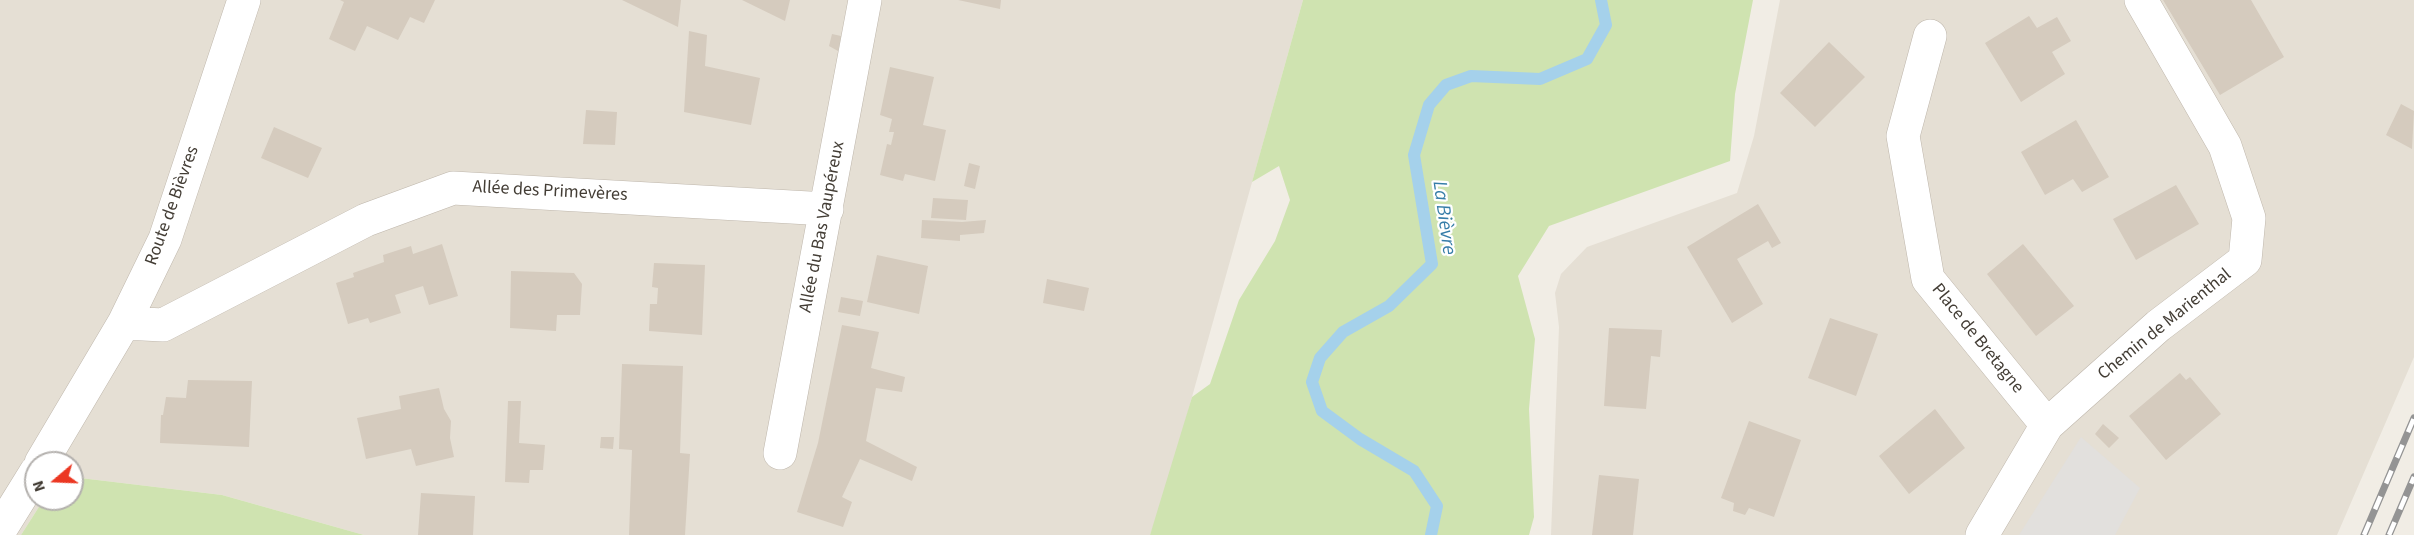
<!DOCTYPE html>
<meta charset="utf-8">
<style>
body{margin:0}
#map{position:relative;width:2414px;height:535px;overflow:hidden;background:#f1ede5;font-family:"Source Sans 3",sans-serif}
canvas{display:block}
.north{position:absolute;left:24px;top:451px;width:60px;height:60px;box-sizing:border-box;background:#fff;border:2px solid #b4b1ae;border-radius:50%;rotate:251deg;font-size:16px;font-weight:700;line-height:24px;text-align:center;color:#433d35}
.north::after{content:'';display:block;margin:auto;width:21px;height:27px;background:#eb3722;clip-path:polygon(50% 0,100% 100%,50% 72%,0 100%)}
</style>
<div id="map">
<canvas width="2414" height="535"></canvas>
<div class="north">N</div>
</div>
<script>
const context = document.querySelector('canvas').getContext('2d');
context.lineJoin = 'round';
function fill(path, color) {
  context.fillStyle = color;
  context.fill(path, 'evenodd');
}
function poly(rows) {
  const path = new Path2D();
  for (const r of rows) {
    path.moveTo(r[0], r[1]);
    for (let i = 2; i < r.length; i += 2) path.lineTo(r[i], r[i + 1]);
  }
  return path;
}
function trace(path, color, width, dash) {
  context.strokeStyle = color;
  context.lineWidth = width;
  context.lineCap = dash ? 'butt' : 'round';
  context.setLineDash(dash || []);
  context.stroke(path);
}
function label(font, color, halo, rows, align = 'center') {
  context.font = font + ' "Source Sans 3",sans-serif';
  context.lineWidth = 4.5;
  context.setLineDash([]);
  context.textBaseline = 'middle';
  context.strokeStyle = halo;
  context.fillStyle = color;
  for (const [text, x, y, turn = 0] of rows) {
    context.save();
    context.translate(x, y);
    context.rotate((+turn || 0) * Math.PI / 180);
    context.textAlign = isNaN(turn) ? turn : align;
    if (halo) context.strokeText(text, 0, 0);
    context.fillText(text, 0, 0);
    context.restore();
  }
}
const residential = poly([
 [0,0,1303,0,1164,497,1150,535,364,535,222,495,72,477,72,463,36,463,36,499,44,499,21,535,0,535],
 [1780,0,2414,0,2414,357,2337,535,1551,535,1559,327,1555,293,1561,274,1587,247,1737,193,1754,136]
]);
const green = poly([
 [1303,0,1753,0,1735,94,1730,161,1549,226,1518,276,1535,339,1529,409,1534,517,1529,535,1150,535,1192,397,1210,384,1239,300,1275,241,1290,200,1279,166,1252,182],
 [72,477,222,495,364,535,21,535,44,499,72,499]
]);
const parking = poly([
 [2081,437,2140,488,2115,535,2019,535]
]);
const stream = poly([
 [1431,535,1437,506,1414,471,1360,439,1322,411,1312,382,1320,358,1343,332,1389,306,1432,264,1414,155,1429,105,1446,85,1471,76,1540,79,1587,59,1606,25,1601,0]
]);
const building = poly([
 [340,0,435,0,424,23,410,17,398,40,367,26,355,51,329,39,344,2],
 [622,0,681,0,678,27],
 [742,0,790,0,785,21],
 [958,0,1001,0,1000,9],
 [2163,0,2251,0,2284,57,2220,95],
 [2029,16,2037,28,2057,17,2071,41,2052,52,2065,74,2021,102,1985,43],
 [689,31,707,35,705,66,760,78,751,125,684,112],
 [832,34,841,36,838,51,829,46],
 [1829,42,1865,77,1815,127,1780,93],
 [890,67,934,77,923,125,946,130,935,181,905,174,903,181,880,175,887,144,891,145,894,132,889,132,892,119,880,115],
 [2401,104,2414,111,2412,149,2386,135],
 [586,110,617,112,615,145,583,144],
 [2076,120,2109,177,2082,192,2073,179,2045,195,2021,152],
 [274,127,322,148,308,178,261,158],
 [969,163,980,166,975,189,964,186],
 [2176,185,2199,224,2136,260,2113,219],
 [933,198,968,200,966,220,931,218],
 [1758,204,1781,243,1772,248,1768,241,1737,259,1763,304,1732,323,1687,247],
 [922,220,962,222,986,220,984,233,960,235,960,241,921,238],
 [442,244,458,296,429,305,423,286,395,295,401,313,370,323,368,318,348,324,336,283,354,277,353,273,384,262,383,255,411,246,413,254],
 [2023,244,2074,306,2036,336,1987,274],
 [877,255,928,266,919,314,867,302],
 [654,263,705,265,702,335,649,331,650,304,657,304,658,288,652,287],
 [511,271,574,273,582,284,580,315,557,315,556,331,510,328],
 [1047,279,1089,288,1084,311,1043,303],
 [841,297,863,301,860,316,838,312],
 [1830,318,1878,334,1856,396,1808,378],
 [842,325,879,332,871,368,905,377,902,392,876,388,866,441,917,467,912,481,860,459,842,497,852,502,843,527,797,512,818,443],
 [1609,328,1662,330,1660,357,1651,356,1646,409,1604,406],
 [622,364,683,366,680,453,690,454,685,535,629,535,632,450,619,449],
 [2180,373,2186,380,2190,377,2221,414,2166,460,2129,416],
 [188,380,252,381,249,447,160,443,161,415,163,415,166,397,186,398],
 [439,388,444,409,451,421,450,438,454,457,416,466,411,449,366,459,357,418,401,409,399,396],
 [508,401,521,401,519,443,545,445,543,470,530,470,529,483,505,482],
 [1935,409,1965,448,1909,494,1879,456],
 [1749,421,1801,440,1774,517,1749,508,1745,515,1733,511,1734,503,1721,498],
 [2103,424,2119,438,2109,448,2095,434],
 [601,437,614,437,613,449,600,448],
 [1599,475,1639,479,1633,535,1592,535],
 [421,493,475,496,473,535,418,535]
]);
const minor = poly([
 [1930,36,1903,136,1928,279,2047,425],
 [124,323,163,325,366,220,453,188,827,209],
 [780,453,865,0],
 [41,463,124,323,165,239,244,0],
 [0,530,36,472],
 [1982,535,2047,425,2158,326,2245,260,2249,218,2225,146,2141,0]
]);
const rail = poly([
 [2364,535,2414,418],
 [2389,535,2414,477]
]);
const streetNames = [
 ["Allée des Primevères",550,192,3],
 ["Route de Bièvres",173,206,-70],
 ["Allée du Bas Vaupéreux",823,227,-79],
 ["Chemin de Marienthal",2165,325,-39],
 ["Place de Bretagne",1977,339,51]
];
const waterNames = [
 ["La Bièvre",1443,218,82]
];
fill(residential, '#e5dfd4');
fill(green, '#cfe3b0');
fill(parking, '#e2e0dd');
trace(stream, '#a5d1eb', 12);
fill(building, '#d5cbbe');
trace(minor, '#bfb7ac', 34);
trace(minor, '#fff', 33);
trace(rail, '#949494', 7);
trace(rail, '#fff', 4.5, [14]);
label('18px', '#433d35', '#fff', streetNames);
label('italic 20px', '#367da8', '#fff', waterNames);
</script>
